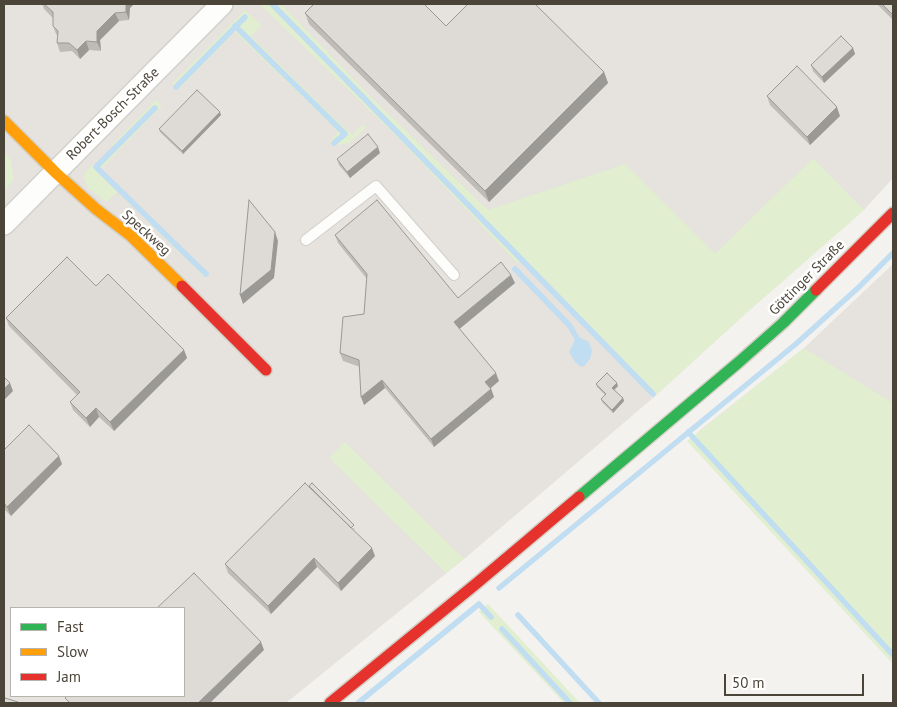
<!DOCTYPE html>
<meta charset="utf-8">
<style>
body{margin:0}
#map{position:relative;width:897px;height:707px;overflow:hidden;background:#f4f2ee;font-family:"PT Sans",sans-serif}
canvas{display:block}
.frame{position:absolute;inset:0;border:5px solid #4b4439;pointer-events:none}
.legend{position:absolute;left:10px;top:607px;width:175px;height:90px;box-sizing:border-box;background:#fff;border:1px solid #b7b4b0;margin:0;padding:6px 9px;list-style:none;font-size:15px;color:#4b4439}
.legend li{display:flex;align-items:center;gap:10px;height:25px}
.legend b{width:25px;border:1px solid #b7b4b0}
.scale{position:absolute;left:724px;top:674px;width:140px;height:22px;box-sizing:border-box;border:2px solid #4b4439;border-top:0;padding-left:6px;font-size:15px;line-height:18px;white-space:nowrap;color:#4b4439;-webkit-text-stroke:4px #fff;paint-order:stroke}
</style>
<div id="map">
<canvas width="897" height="707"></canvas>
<div class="frame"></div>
<ul class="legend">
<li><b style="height:6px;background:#30b455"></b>Fast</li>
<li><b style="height:6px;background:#ff9f0a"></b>Slow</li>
<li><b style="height:6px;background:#e5322d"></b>Jam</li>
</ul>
<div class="scale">50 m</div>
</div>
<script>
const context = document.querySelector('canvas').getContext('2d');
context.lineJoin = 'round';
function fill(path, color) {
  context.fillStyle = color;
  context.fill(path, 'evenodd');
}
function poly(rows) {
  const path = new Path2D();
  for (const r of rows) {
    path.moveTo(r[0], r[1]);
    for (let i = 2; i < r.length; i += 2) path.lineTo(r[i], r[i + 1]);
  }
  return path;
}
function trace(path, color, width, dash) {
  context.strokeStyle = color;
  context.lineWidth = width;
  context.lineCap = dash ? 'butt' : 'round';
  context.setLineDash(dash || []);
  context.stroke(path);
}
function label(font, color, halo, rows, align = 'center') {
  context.font = font + ' "PT Sans",sans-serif';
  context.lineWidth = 5;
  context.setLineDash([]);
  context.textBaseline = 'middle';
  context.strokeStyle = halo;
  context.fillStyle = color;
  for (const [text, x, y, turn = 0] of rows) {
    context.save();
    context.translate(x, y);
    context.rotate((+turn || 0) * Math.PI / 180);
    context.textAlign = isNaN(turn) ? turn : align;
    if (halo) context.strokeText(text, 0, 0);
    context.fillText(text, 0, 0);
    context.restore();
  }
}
const industrial = poly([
 [4,4,893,4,893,178,864,210,744,315,653,398,464,559,286,703,4,703],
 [11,608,184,608,184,696,11,696],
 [893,264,893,646,699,431,804,348]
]);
const green = poly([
 [259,4,281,4,373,99,488,210,625,164,715,254,813,158,864,210,744,315,653,398,521,261,517,263,399,139],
 [245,10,262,26,252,37,352,135,362,124,366,128,349,143,339,145,329,142,338,132,235,32,178,90,172,84],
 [156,100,162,106,101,169,208,273,204,277,117,192,107,202,88,188,84,179,84,174,93,164,97,168,116,149,112,145],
 [4,152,11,160,14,180,4,191],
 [804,348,893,403,893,664,687,441],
 [345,442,464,559,446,573,329,458],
 [488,604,580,703,564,703,479,612]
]);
const parking = poly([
 [4,4,50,4,61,40,61,52,72,51,80,59,89,50,100,50,100,40,119,21,129,20,130,8,134,4,176,4,51,126,4,78],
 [194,4,204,4,79,131,74,125],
 [235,4,243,4,108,141,99,141],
 [272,16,373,114,352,135,251,36],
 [117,192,217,289,207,299,107,202],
 [32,209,34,219,4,249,4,236],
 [299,435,309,445,254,500,244,490]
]);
const water = poly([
 [577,336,589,342,592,351,590,359,584,366,581,367,575,362,569,352]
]);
const stream = poly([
 [272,4,653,394],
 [235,26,345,134,334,143],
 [176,87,245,17],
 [155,108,96,167,206,274],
 [515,269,570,326,579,342],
 [688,432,893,655],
 [499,588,797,343,859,287,893,253],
 [518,615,599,703],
 [502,629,570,703],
 [358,703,479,604,491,617]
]);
const lane = poly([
 [306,240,376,186,454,275]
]);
const street = poly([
 [4,224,222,4]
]);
const fast = poly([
 [579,497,739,362,783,323,816,290]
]);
const slow = poly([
 [4,121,56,173,96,209,131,236,182,286]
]);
const jam = poly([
 [182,286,266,370],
 [816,290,893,213],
 [330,703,477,583,579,497]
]);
const wall = poly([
 [42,4,134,4,130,8,129,20,119,21,100,40,101,51,89,50,80,59,72,51,60,52,57,43,58,36,56,34,53,26,53,18,44,9],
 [314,4,426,4,425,5,446,26,604,72,608,83,489,202,309,24,305,13],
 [877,4,893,4,893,20],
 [853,48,855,54,824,83,813,71,811,65],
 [767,96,840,116,810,145,770,105],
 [221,115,183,154,160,132,159,129],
 [380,153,350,178,339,165,337,159],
 [335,235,458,298,515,283,459,329,499,381,491,388,494,397,434,447,385,388,364,405,360,367,343,361,340,353,364,314,367,279,338,243],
 [96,286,184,350,187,358,114,431,99,417,90,427,73,410,70,402,77,395,9,326,6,318],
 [596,384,618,386,614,390,623,398,624,401,613,413,602,402,601,399,605,395,597,387],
 [4,450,62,464,11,516,4,509],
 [355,528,353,530,375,556,341,591,317,567,271,614,228,573,225,564]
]);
const shadedWall = poly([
 [126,4,134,4,130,8,129,20,126,12],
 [115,13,119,21,100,40,101,51,97,42,97,31],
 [86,41,89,50,80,59,77,50],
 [853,48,855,54,824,83,822,77],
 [604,72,608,83,489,202,485,191],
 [837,107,840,116,810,145,807,137],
 [220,112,221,115,183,154,182,151],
 [378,147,380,153,350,178,347,172],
 [275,232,278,241,274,278,243,304,240,295],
 [511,275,515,283,457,331,454,322],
 [184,350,187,358,114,431,110,422],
 [496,373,499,381,488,390,485,382],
 [382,380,385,388,364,405,361,397],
 [10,383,13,391,4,400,4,389],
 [617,383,618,386,613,391,612,388],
 [491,389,494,397,434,447,431,439],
 [623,398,624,401,613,413,612,410],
 [96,408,99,417,90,427,86,418],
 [59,456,62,464,11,516,7,507],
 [372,548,375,556,341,591,338,583],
 [314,558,317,567,271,614,268,606],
 [261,642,264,650,210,703,198,703]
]);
const building = poly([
 [44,4,126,4,126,12,115,13,97,31,97,42,86,41,77,50,69,43,57,43,58,31,53,26,53,12,44,4],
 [314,4,424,4,446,26,468,4,535,4,604,72,485,191,305,13,314,4],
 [882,4,893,4,893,15,882,4],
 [841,36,853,48,822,77,811,65,841,36],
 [797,66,837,107,807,137,767,96,797,66],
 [197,90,220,112,182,151,159,129,197,90],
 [368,134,378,147,347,172,337,159,368,134],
 [249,200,275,232,271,270,240,295,249,200],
 [377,200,458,298,501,262,511,275,454,322,496,373,485,382,491,389,431,439,382,380,361,397,359,360,340,353,343,317,364,314,367,274,335,235,377,200],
 [67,257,96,286,108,274,184,350,110,422,96,408,86,418,70,402,80,392,6,318,67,257],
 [607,373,617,383,612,388,623,398,612,410,601,399,606,394,596,384,607,373],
 [4,377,10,383,4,389,4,377],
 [29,425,59,456,7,507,4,503,4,450,29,425],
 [305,483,372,548,338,583,314,558,268,606,225,564,305,483],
 [312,483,354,525,351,528,309,486,312,483],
 [194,573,261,642,198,703,70,703,65,698,67,696,184,696,184,608,157,608,194,573],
 [5,698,18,702,19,703,4,703,4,699,5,698]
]);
const streetNames = [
 ["Robert-Bosch-Straße",113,114,-45],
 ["Speckweg",146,233,42],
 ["Göttinger Straße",807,278,-45]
];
fill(industrial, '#e6e2de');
fill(green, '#e1eecf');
fill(parking, '#e6e3df');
fill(water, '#c0ddf1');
trace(stream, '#c0ddf1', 5.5);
trace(lane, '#d2d0cb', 12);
trace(street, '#d2d0cb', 24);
trace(fast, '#d3cfc5', 14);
trace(slow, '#d3cfc5', 14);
trace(jam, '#d3cfc5', 14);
trace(lane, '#fdfdfc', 10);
trace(street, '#fdfdfc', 21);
trace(fast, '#30b455', 11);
trace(slow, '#ff9f0a', 11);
trace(jam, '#e5322d', 11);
fill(wall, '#bfbcb8');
fill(shadedWall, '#9b9996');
fill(building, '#dedbd6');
trace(building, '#9b9996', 1);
label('14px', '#4b4439', '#fff', streetNames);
</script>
